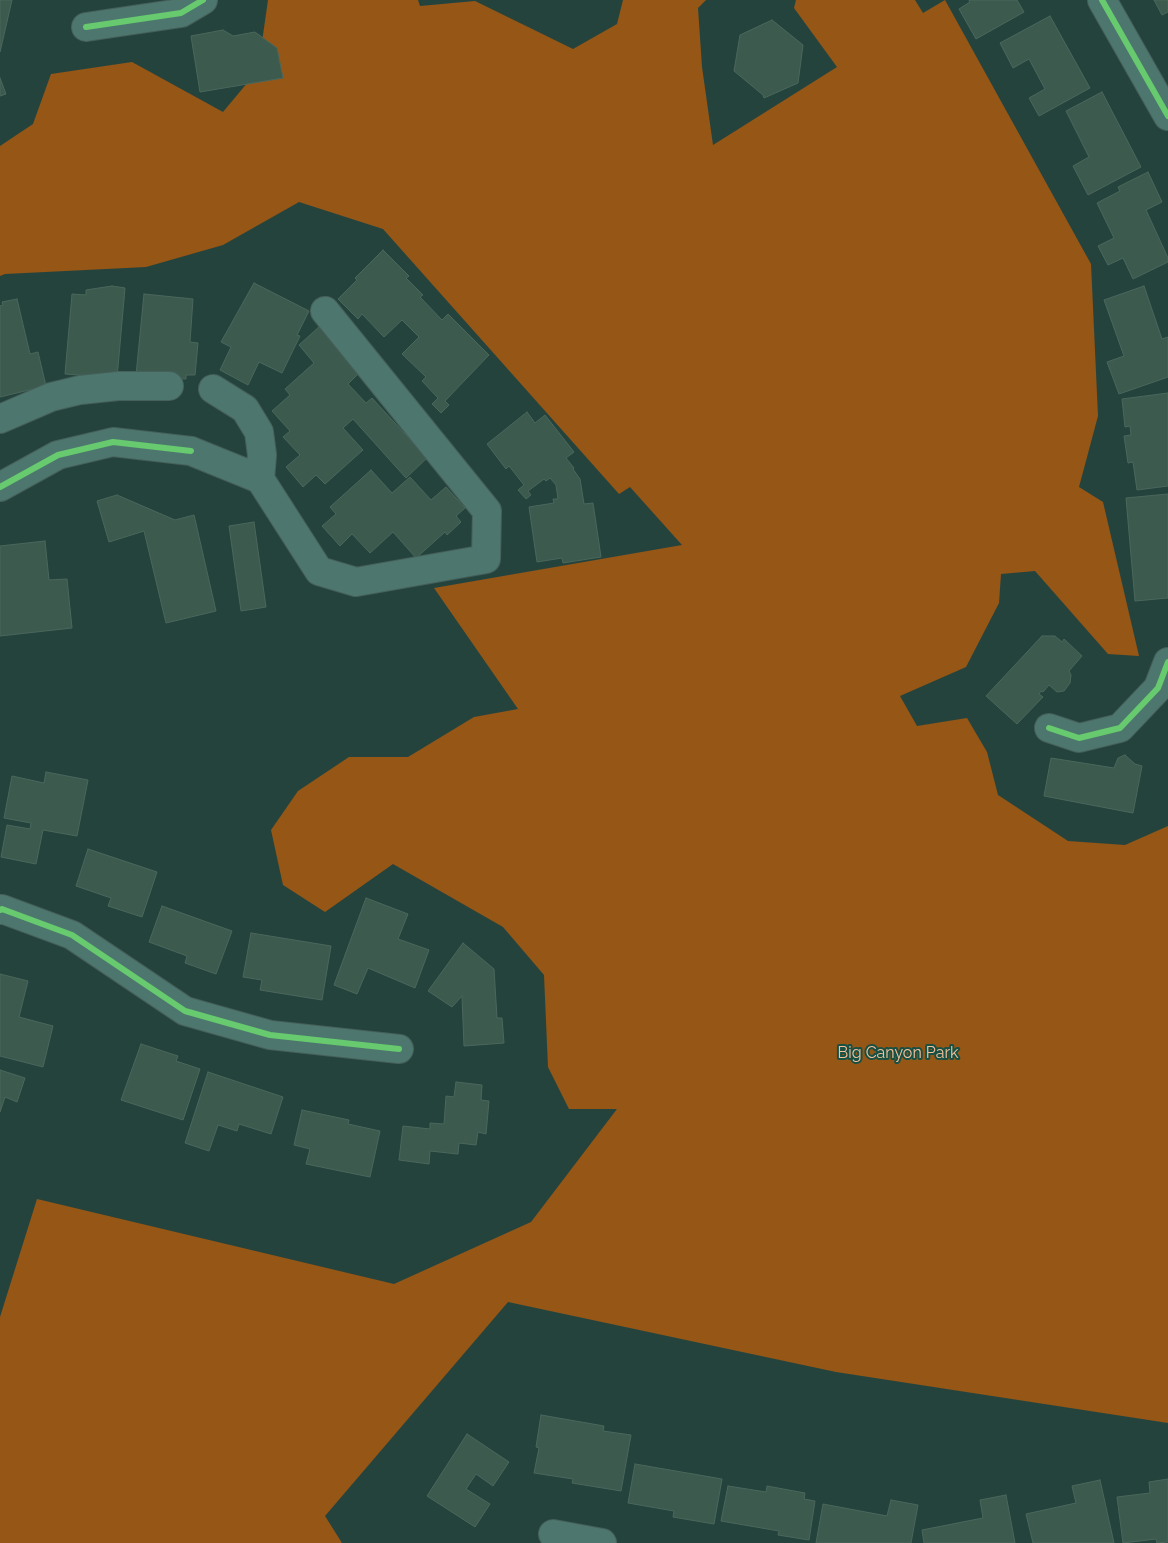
<!DOCTYPE html>
<style>
body{margin:0}
canvas{display:block;background:#25433d}
</style>
<canvas width="1168" height="1543"></canvas>
<script>
const context = document.querySelector('canvas').getContext('2d');
context.lineJoin = 'round';
function fill(path, color) {
  context.fillStyle = color;
  context.fill(path, 'evenodd');
}
function poly(rows) {
  const path = new Path2D();
  for (const r of rows) {
    path.moveTo(r[0], r[1]);
    for (let i = 2; i < r.length; i += 2) path.lineTo(r[i], r[i + 1]);
  }
  return path;
}
function trace(path, color, width, dash) {
  context.strokeStyle = color;
  context.lineWidth = width;
  context.lineCap = dash ? 'butt' : 'round';
  context.setLineDash(dash || []);
  context.stroke(path);
}
function label(font, color, halo, rows, align = 'center') {
  context.font = font + ' Raleway,sans-serif';
  context.lineWidth = 4;
  context.setLineDash([]);
  context.textBaseline = 'middle';
  context.strokeStyle = halo;
  context.fillStyle = color;
  for (const [text, x, y, turn = 0] of rows) {
    context.save();
    context.translate(x, y);
    context.rotate((+turn || 0) * Math.PI / 180);
    context.textAlign = isNaN(turn) ? turn : align;
    if (halo) context.strokeText(text, 0, 0);
    context.fillText(text, 0, 0);
    context.restore();
  }
}
const green = poly([
 [268,0,418,0,420,6,475,1,573,49,617,24,623,0,706,0,698,8,702,67,713,145,837,67,794,8,796,0,915,0,923,13,945,0,1091,264,1098,416,1079,487,1103,502,1139,656,1108,654,1035,571,1001,574,999,603,966,667,900,696,917,726,967,718,987,752,998,795,1068,841,1125,845,1168,826,1168,1423,836,1372,508,1302,325,1516,342,1543,0,1543,0,1317,37,1199,394,1284,531,1222,617,1109,569,1109,548,1067,544,975,503,927,393,864,325,912,283,885,271,830,298,791,349,757,408,757,474,717,518,709,434,588,682,545,630,487,619,494,383,229,299,202,223,245,146,267,5,274,0,276,0,146,33,124,51,74,132,62,223,112,258,70]
]);
const building = poly([
 [0,0,12,0,0,52,0,0],
 [969,0,1017,0,1024,12,976,39,959,9,970,2,969,0],
 [1154,0,1168,0,1168,12,1162,15,1154,0],
 [1050,16,1090,88,1039,116,1029,98,1045,89,1029,59,1013,68,1000,43,1050,16],
 [772,20,803,45,798,83,764,98,763,95,734,71,740,35,772,20],
 [223,30,233,36,255,32,277,48,283,78,200,92,191,36,223,30],
 [0,78,6,94,0,96,0,78],
 [1102,92,1141,167,1088,195,1073,166,1089,157,1066,111,1102,92],
 [1148,172,1162,202,1146,210,1168,258,1168,262,1133,279,1123,258,1108,265,1098,246,1114,238,1097,203,1120,191,1118,187,1148,172],
 [383,250,409,276,406,278,423,295,420,297,442,320,448,314,489,355,445,401,449,405,441,413,432,404,438,398,422,381,426,377,402,354,419,337,402,320,384,337,362,314,358,319,338,299,357,280,355,278,383,250],
 [254,283,309,311,297,335,300,336,282,373,259,362,248,385,220,370,231,347,221,342,254,283],
 [112,286,125,288,117,378,65,374,72,294,86,295,86,290,112,286],
 [1144,286,1162,339,1168,337,1168,377,1119,394,1107,362,1124,356,1104,300,1144,286],
 [144,294,193,299,190,342,198,343,195,375,186,375,186,379,136,375,144,294],
 [17,299,30,354,38,352,46,386,0,397,0,306,3,305,2,302,17,299],
 [320,326,361,371,348,384,366,403,372,398,427,458,406,478,353,419,343,428,363,450,325,484,316,475,303,487,286,467,300,455,283,437,290,431,272,411,290,395,285,389,314,363,299,345,320,326],
 [1168,393,1168,486,1137,490,1133,462,1128,463,1124,436,1131,435,1130,426,1125,427,1122,399,1168,393],
 [527,412,535,423,545,415,574,452,566,458,574,468,573,469,580,479,584,504,593,503,601,557,563,563,562,558,537,562,529,507,554,503,553,499,558,499,556,485,550,478,546,481,544,479,528,491,531,495,526,499,518,490,524,485,509,466,506,469,487,444,527,412],
 [371,470,392,493,410,477,431,500,446,487,465,508,456,516,461,522,447,535,445,532,416,558,393,532,370,553,352,534,340,546,322,526,336,514,330,507,371,470],
 [1168,494,1168,598,1135,601,1126,498,1168,494],
 [117,495,175,520,194,515,216,611,166,623,144,531,109,542,97,501,117,495],
 [254,522,266,607,241,611,229,526,254,522],
 [45,541,49,580,67,579,72,628,0,636,0,546,45,541],
 [1042,636,1055,636,1062,642,1064,639,1082,656,1069,671,1071,675,1070,683,1064,691,1057,692,1049,685,1043,692,1041,691,1039,694,1043,697,1017,724,986,696,1042,636],
 [1125,755,1135,764,1142,766,1133,813,1044,796,1051,758,1114,768,1118,758,1125,755],
 [46,772,88,780,77,836,43,830,36,864,1,857,7,825,30,829,31,823,4,818,12,776,44,783,46,772],
 [88,849,157,872,142,917,108,906,111,898,76,886,88,849],
 [366,898,408,914,398,939,429,950,415,988,368,968,357,994,334,985,366,898],
 [162,906,232,931,216,974,185,963,187,956,149,942,162,906],
 [251,933,331,946,322,1000,260,990,262,980,243,977,251,933],
 [463,943,494,969,497,1018,502,1018,504,1043,464,1046,462,996,452,1007,428,991,463,943],
 [0,974,28,981,19,1017,53,1026,43,1067,0,1056,0,974],
 [141,1044,178,1056,176,1061,200,1069,183,1120,121,1100,141,1044],
 [0,1070,25,1078,17,1102,5,1097,0,1112,0,1070],
 [208,1072,283,1097,271,1134,239,1124,237,1131,218,1125,209,1151,185,1143,208,1072],
 [456,1082,482,1085,481,1100,489,1101,486,1134,478,1132,476,1145,459,1143,458,1154,430,1151,429,1164,399,1160,403,1126,430,1129,430,1123,444,1124,446,1096,454,1097,456,1082],
 [302,1110,349,1120,348,1124,380,1131,370,1177,306,1164,310,1149,294,1145,302,1110],
 [541,1415,604,1426,603,1431,631,1435,621,1491,572,1483,573,1479,534,1473,539,1448,536,1447,541,1415],
 [467,1434,509,1462,493,1486,476,1474,466,1489,490,1504,475,1527,427,1496,467,1434],
 [635,1464,722,1479,714,1524,673,1517,674,1511,628,1503,635,1464],
 [1168,1479,1168,1542,1157,1543,1156,1539,1123,1543,1117,1497,1150,1493,1149,1482,1168,1479],
 [1100,1480,1114,1543,1033,1543,1026,1514,1076,1503,1072,1486,1100,1480],
 [728,1486,766,1492,767,1486,805,1493,804,1499,815,1501,809,1540,778,1535,779,1531,721,1521,728,1486],
 [1006,1495,1015,1543,924,1543,922,1530,983,1518,980,1500,1006,1495],
 [891,1500,918,1505,911,1543,816,1543,823,1504,887,1516,891,1500]
]);
const minor = poly([
 [1102,0,1168,116],
 [86,27,181,13,203,0],
 [213,389,245,409,259,432,262,455,260,479],
 [0,419,51,397,80,390,118,386,169,386],
 [0,487,58,455,113,442,191,451,260,479,319,571,356,582,486,559,487,511,325,311],
 [1049,728,1079,738,1120,728,1158,688,1168,662],
 [0,910,2,909,72,935,185,1011,270,1035,399,1049],
 [553,1534,602,1543]
]);
const cycleway = poly([
 [1102,0,1168,116],
 [86,27,181,13,203,0],
 [0,487,58,455,113,442,191,451],
 [1049,728,1079,738,1120,728,1158,688,1168,662],
 [0,910,2,909,72,935,185,1011,270,1035,399,1049]
]);
const parkNames = [
 ["Big Canyon Park",898,1053]
];
fill(green, '#955616');
fill(building, '#3d5a4f');
trace(building, '#4b675c', 1);
trace(minor, '#46605a', 30);
trace(minor, '#4d776e', 28);
trace(cycleway, '#67ca6e', 6);
label('16px', '#f5c19d', '#185044', parkNames);
</script>
